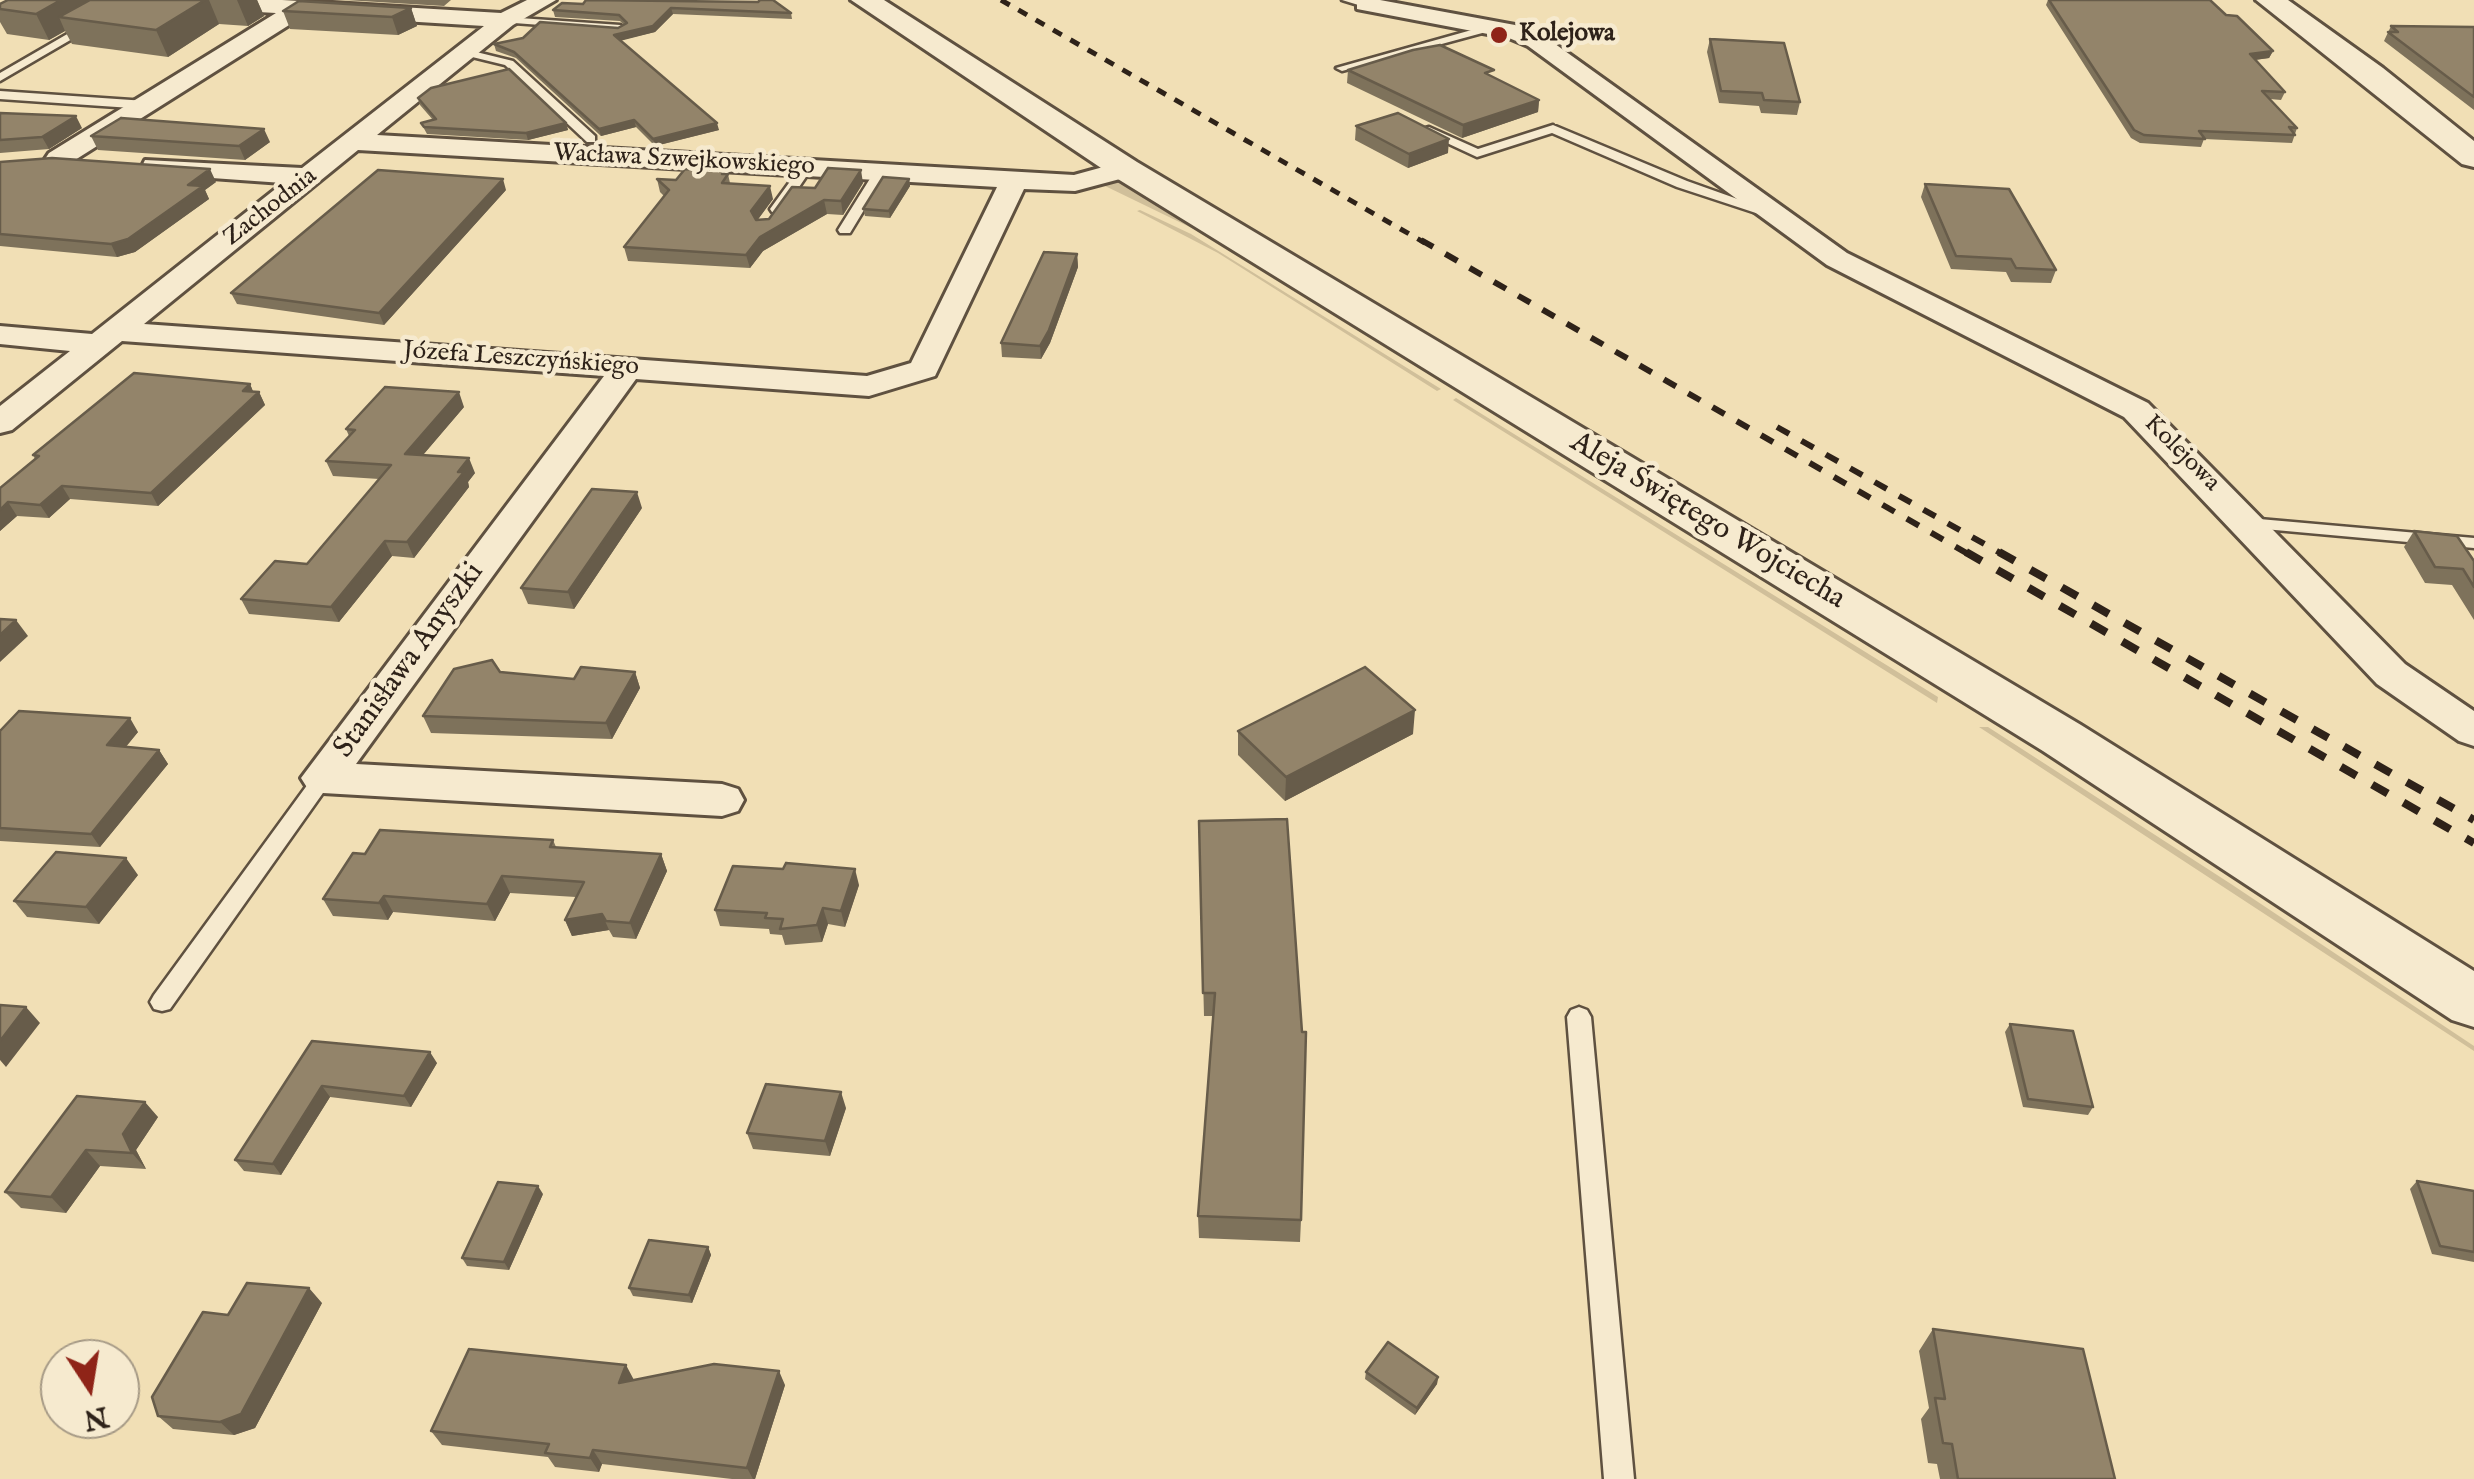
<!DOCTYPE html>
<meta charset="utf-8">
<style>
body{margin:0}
#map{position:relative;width:2474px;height:1479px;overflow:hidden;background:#f1dfb5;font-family:"IM FELL English",serif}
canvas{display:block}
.north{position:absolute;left:40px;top:1339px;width:100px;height:100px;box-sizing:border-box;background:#f6eacf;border:2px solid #a69a86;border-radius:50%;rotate:168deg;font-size:28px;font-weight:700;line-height:40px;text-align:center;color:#2e2219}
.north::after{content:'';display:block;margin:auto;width:35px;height:45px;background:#8f2418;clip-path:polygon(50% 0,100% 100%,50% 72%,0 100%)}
</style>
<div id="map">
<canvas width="2474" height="1479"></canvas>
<div class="north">N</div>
</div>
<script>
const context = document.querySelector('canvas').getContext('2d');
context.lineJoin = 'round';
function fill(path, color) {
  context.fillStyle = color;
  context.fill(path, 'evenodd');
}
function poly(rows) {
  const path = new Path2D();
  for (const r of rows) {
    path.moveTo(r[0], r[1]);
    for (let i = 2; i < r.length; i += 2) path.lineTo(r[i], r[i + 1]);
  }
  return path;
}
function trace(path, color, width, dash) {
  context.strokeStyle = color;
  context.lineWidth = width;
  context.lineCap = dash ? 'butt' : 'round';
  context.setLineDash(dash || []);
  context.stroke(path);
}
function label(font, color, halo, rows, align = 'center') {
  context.font = font + ' "IM FELL English",serif';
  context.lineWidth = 9;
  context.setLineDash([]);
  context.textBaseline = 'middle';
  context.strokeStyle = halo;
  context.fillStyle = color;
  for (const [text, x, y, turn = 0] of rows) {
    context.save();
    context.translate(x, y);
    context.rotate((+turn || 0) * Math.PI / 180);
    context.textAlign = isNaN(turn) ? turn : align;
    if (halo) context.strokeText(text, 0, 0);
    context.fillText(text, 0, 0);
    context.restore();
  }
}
const green = poly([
 [1118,182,1132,185,1451,382,1449,386,1200,232,1101,184],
 [1140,210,1191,234,1441,389,1437,391,1218,253,1137,211],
 [1456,398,1938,697,1937,703,1453,400],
 [1979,727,1988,727,2231,884,2474,1046,2474,1051]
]);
const service = poly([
 [126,0,139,0,0,81,0,73,126,0],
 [596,0,651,0,652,2,647,5,601,3,596,0],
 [1342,0,1361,0,1370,4,1365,7,1342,0],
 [505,17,620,25,625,28,620,31,501,22,500,20,505,17],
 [1493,24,1498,27,1497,29,1342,71,1336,68,1493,24],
 [464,49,513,61,595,136,595,142,587,142,505,65,460,54,460,50,464,49],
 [0,91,146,101,152,105,146,109,0,99,0,91],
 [1553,125,1687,181,1774,212,1762,215,1677,187,1552,133,1477,157,1419,130,1429,127,1478,149,1553,125],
 [802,165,812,168,782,212,772,212,770,209,802,165],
 [876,169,887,172,850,233,840,233,838,230,876,169],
 [2248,518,2474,538,2474,548,2242,527,2239,523,2242,519,2248,518],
 [323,771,330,773,333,778,330,783,170,1009,162,1011,154,1009,150,1002,154,995,316,773,323,771],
 [1579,1007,1587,1010,1591,1017,1634,1479,1604,1479,1567,1017,1571,1010,1579,1007]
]);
const minor = poly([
 [157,0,282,0,501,13,527,0,556,0,513,25,377,135,1074,175,1125,161,1135,163,1138,169,1135,175,1075,191,1024,189,935,376,869,396,636,379,356,764,722,784,738,789,744,800,738,811,722,816,323,793,308,789,301,778,604,376,122,341,12,430,0,433,0,406,70,351,0,344,0,326,92,334,283,183,155,174,142,166,145,160,302,168,484,26,305,15,67,165,49,165,45,159,49,153,276,13,168,7,157,0],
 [358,150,997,187,911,363,867,376,144,324,358,150],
 [1357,0,1380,0,1515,25,1544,36,1847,253,2148,403,2405,664,2474,711,2474,746,2459,741,2377,684,2124,417,1827,265,1528,46,1509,38,1357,9,1357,0]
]);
const tertiary = poly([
 [851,0,884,0,1137,162,2081,725,2474,971,2474,1027,2452,1020,2043,751,1113,176,851,0],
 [2256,0,2288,0,2383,68,2474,141,2474,167,2462,164,2256,0]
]);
const railFar2 = poly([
 [1001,0,1425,243]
]);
const railFar1 = poly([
 [1421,240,1970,555],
 [1777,427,2004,555]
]);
const rail = poly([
 [1966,552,2474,843],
 [1999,552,2474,820]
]);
const wall = poly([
 [8,0,257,0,264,16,248,26,219,24,168,57,72,44,65,31,49,40,7,34,0,22,0,4],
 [345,0,451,0,444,6],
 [2048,0,2210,0,2226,15,2273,51,2269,58,2255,60,2285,92,2281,100,2270,99,2297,128,2292,143,2204,139,2201,147,2140,143,2131,138,2046,5],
 [562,3,791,13,792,19,673,14,655,32,621,40,719,130,655,146,636,127,601,136,516,58,496,51,494,44,618,28,624,25,620,21,555,17,553,10],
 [411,8,417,26,398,35,290,29,283,11],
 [2391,26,2474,27,2474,110,2384,41],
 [1710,39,1800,102,1797,115,1761,113,1759,106,1719,103,1707,52],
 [1348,70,1493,77,1539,100,1538,112,1462,138,1347,83],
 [418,98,566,123,568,130,528,140,427,134,421,123,433,120,420,105],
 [0,113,82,128,49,149,0,153],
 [1356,126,1448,153,1408,168,1355,140],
 [91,136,270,142,245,160,98,150],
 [0,162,216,182,205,190,209,199,135,252,117,257,0,246],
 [724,171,725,174,728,174,730,183,773,199,757,220,769,219,815,188,863,183,843,215,827,214,763,251,750,268,628,261,624,247,664,196,660,192,657,179,676,180],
 [909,179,910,186,890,218,865,216,863,209],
 [1925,184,2056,270,2051,283,2011,282,2006,272,1951,269,1921,197],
 [506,190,384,325,237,304,231,293],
 [1077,254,1078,267,1050,343,1041,359,1002,357,1001,343],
 [250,384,253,392,259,392,265,405,158,506,70,499,49,518,17,516,0,531,0,488,35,459,33,455],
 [464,407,423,455,475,473,468,482,469,487,414,558,392,556,339,622,249,614,241,599,307,564,379,479,333,476,326,461,349,436,346,429],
 [642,508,574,609,528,604,521,588],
 [2414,531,2474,561,2474,620,2452,585,2425,583,2404,547],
 [500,672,574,679,635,672,640,688,612,739,431,733,423,716],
 [0,731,138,732,126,747,159,750,168,764,100,847,0,841],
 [1238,731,1413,734,1285,801,1238,755],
 [1199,821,1301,1220,1300,1242,1199,1238,1198,1216,1213,1016,1204,1016],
 [553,840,556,847,661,854,667,871,636,939,613,937,609,930,572,936,565,920,576,897,510,893,495,921,393,912,388,920,333,916,323,899,365,854],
 [138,875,99,924,27,917,14,901],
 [859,885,845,927,828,924,822,942,785,945,782,935,770,934,769,929,720,926,715,910],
 [2010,1024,2093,1107,2088,1115,2023,1107,2005,1032],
 [312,1041,437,1063,411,1107,330,1097,281,1175,244,1171,235,1160],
 [77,1096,158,1117,136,1150,146,1169,100,1166,66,1213,21,1208,5,1192],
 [846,1108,830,1156,753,1149,747,1133],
 [2417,1181,2474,1191,2474,1262,2432,1254,2410,1189],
 [543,1194,509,1270,467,1266,462,1258],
 [708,1247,711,1255,692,1303,633,1296,629,1288],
 [322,1303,255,1428,234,1435,173,1429,158,1416,228,1315],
 [1933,1329,2115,1479,1940,1479,1937,1464,1928,1463,1921,1419,1929,1408,1919,1351],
 [1366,1372,1438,1377,1437,1384,1415,1415,1365,1379],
 [634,1380,785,1385,755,1479,732,1479,602,1464,599,1472,555,1467,548,1457,442,1445,431,1431]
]);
const shadedWall = poly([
 [61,0,119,0,59,17,65,31,49,40,36,14],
 [205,0,209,0,219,24,168,57,156,30],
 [237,0,257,0,264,16,248,26],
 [411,8,417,26,398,35,392,17],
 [671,8,673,14,655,32,616,42,614,35],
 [2273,51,2269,58,2246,61,2250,54],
 [1539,100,1538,112,1462,138,1463,125],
 [76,116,82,128,49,149,42,137],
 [634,120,636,127,601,136,599,129],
 [566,123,568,130,528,140,526,133],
 [717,123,719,130,655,146,653,139],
 [264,129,270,142,245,160,239,146],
 [1449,139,1448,153,1408,168,1409,154],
 [210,169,216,182,205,190,209,199,135,252,117,257,111,244],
 [861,170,863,183,843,215,841,201],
 [503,179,506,190,384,325,379,313],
 [909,179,910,186,890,218,889,211],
 [770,186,773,199,754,225,751,211],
 [824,200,827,214,763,251,750,268,746,255,760,237],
 [1077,254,1078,267,1050,343,1041,359,1040,346],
 [250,384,255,396,259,392,265,405,158,506,151,493],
 [459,392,464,407,411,469,405,454],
 [469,458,475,473,468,482,469,487,414,558,407,542],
 [62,486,70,499,49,518,40,505],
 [637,492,642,508,574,609,568,592],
 [8,502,17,516,0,531,0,510],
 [385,541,392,556,339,622,331,607],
 [16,620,28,636,0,662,0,635],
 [635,672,640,688,612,739,606,723],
 [1415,710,1413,734,1285,801,1286,777],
 [130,718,138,732,116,758,107,745],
 [159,750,168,764,100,847,91,834],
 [661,854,667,871,636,939,630,923],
 [126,858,138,875,99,924,86,907],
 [855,869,859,885,845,927,841,911],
 [502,876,510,893,495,921,487,904],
 [384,896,393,912,388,920,379,903],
 [823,908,828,924,822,942,817,925],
 [602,914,609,930,572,936,565,920],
 [26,1007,40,1023,6,1067,0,1060,0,1041],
 [430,1052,437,1063,411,1107,404,1096],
 [322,1086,330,1097,281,1175,273,1164],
 [841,1092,846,1108,830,1156,825,1141],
 [145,1102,158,1117,136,1150,146,1169,132,1153,123,1134],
 [86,1150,100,1166,66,1213,51,1197],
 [538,1186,543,1194,509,1270,504,1262],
 [708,1247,711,1255,692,1303,689,1295],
 [309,1288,322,1303,255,1428,234,1435,220,1422],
 [626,1365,634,1380,619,1383],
 [779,1371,785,1385,755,1479,753,1479,747,1468],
 [1438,1377,1437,1384,1415,1415,1417,1408],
 [593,1450,602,1464,599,1472,590,1458]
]);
const building = poly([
 [8,0,61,0,36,14,0,9,0,4,8,0],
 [90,0,205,0,156,30,59,17,90,0],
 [586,0,758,2,760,0,773,0,791,13,671,8,653,26,614,35,717,123,653,139,634,120,599,129,514,52,494,44,523,38,540,22,618,28,627,23,619,15,553,10,562,3,583,4,586,0],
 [2049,0,2210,0,2226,15,2237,16,2273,51,2250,54,2285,92,2262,91,2297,128,2289,127,2295,135,2199,131,2205,139,2144,135,2134,130,2049,0],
 [299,1,411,8,392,17,283,11,299,1],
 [2391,26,2474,27,2474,97,2388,32,2398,32,2391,26],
 [1710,39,1784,43,1800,102,1764,100,1762,93,1721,91,1710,39],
 [1440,45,1494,70,1485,73,1539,100,1463,125,1348,70,1413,50,1440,45],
 [509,69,566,123,526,133,424,127,421,123,436,119,418,98,431,88,509,69],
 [0,113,76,116,42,137,0,140,0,113],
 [1398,113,1449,139,1409,154,1356,126,1398,113],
 [121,118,264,129,239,146,91,136,121,118],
 [52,158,210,169,188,185,203,186,128,239,111,244,0,234,0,162,52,158],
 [828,168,861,170,841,201,824,200,760,237,746,255,624,247,669,190,657,179,676,180,685,169,724,171,722,174,728,174,722,183,770,186,751,211,756,220,769,219,792,187,815,188,828,168],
 [378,170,503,179,379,313,231,293,378,170],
 [883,177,909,179,889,211,863,209,883,177],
 [1925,184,2009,189,2056,270,2016,268,2011,259,1956,256,1925,184],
 [1044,252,1077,254,1049,330,1040,346,1001,343,1044,252],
 [134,373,250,384,243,391,259,392,151,493,62,486,40,505,8,502,0,510,0,488,39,456,33,455,134,373],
 [385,387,459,392,405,454,469,458,458,472,464,472,407,542,385,541,331,607,241,599,275,561,307,564,391,465,326,461,355,430,346,429,385,387],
 [592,489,637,492,568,592,521,588,592,489],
 [2414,531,2457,536,2474,561,2474,587,2463,569,2435,567,2414,531],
 [0,619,16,620,0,635,0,619],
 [492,660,500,672,574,679,581,667,635,672,606,723,423,716,454,669,492,660],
 [1365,667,1415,710,1286,777,1238,731,1365,667],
 [19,711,130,718,107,745,159,750,91,834,0,828,0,731,19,711],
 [1287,819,1302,1032,1306,1032,1301,1220,1198,1216,1215,993,1203,993,1199,821,1287,819],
 [380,830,553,840,550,847,661,854,630,923,606,921,602,914,565,920,584,882,502,876,487,904,384,896,379,903,323,899,353,853,365,854,380,830],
 [56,852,126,858,86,907,14,901,56,852],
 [786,863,855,869,841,911,823,908,817,925,780,929,783,919,765,918,767,913,715,910,733,866,783,869,786,863],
 [0,1005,26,1007,0,1041,0,1005],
 [2010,1024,2073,1031,2093,1107,2028,1099,2010,1024],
 [312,1041,430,1052,404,1096,322,1086,273,1164,235,1160,312,1041],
 [766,1084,841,1092,825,1141,747,1133,766,1084],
 [77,1096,145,1102,123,1134,132,1153,86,1150,51,1197,5,1192,77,1096],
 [2417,1181,2474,1191,2474,1252,2440,1246,2417,1181],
 [498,1182,538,1186,504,1262,462,1258,498,1182],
 [649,1240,708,1247,689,1295,629,1288,649,1240],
 [247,1283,309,1288,241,1414,220,1422,158,1416,152,1397,203,1312,228,1315,247,1283],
 [1933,1329,2083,1349,2115,1479,1958,1479,1952,1444,1943,1443,1935,1398,1945,1399,1933,1329],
 [1388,1342,1438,1377,1417,1408,1366,1372,1388,1342],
 [469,1349,626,1365,619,1383,714,1364,779,1371,747,1468,593,1450,590,1458,545,1453,549,1444,431,1431,469,1349]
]);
const markers = [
 [1499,35,10,"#8f2418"]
];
const farPoinames = [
 ["Kolejowa",1519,35]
];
const farStreetnames = [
 ["Wacława Szwejkowskiego",684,161,3],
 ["Zachodnia",271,208,-38],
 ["Józefa Leszczyńskiego",521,360,4],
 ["Kolejowa",2181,454,45]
];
const streetNames = [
 ["Aleja Świętego Wojciecha",1707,522,31],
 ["Stanisława Anyszki",410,661,-54]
];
fill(green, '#d0bf9a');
trace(service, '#5f5140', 5);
trace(minor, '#5f5140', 6);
trace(tertiary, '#5f5140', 6);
fill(service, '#f6eacf');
fill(minor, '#f6eacf');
fill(tertiary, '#f6eacf');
trace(railFar2, '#2e2219', 5, [10, 10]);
trace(railFar1, '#2e2219', 6, [14, 14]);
trace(rail, '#2e2219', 8, [18, 18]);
fill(wall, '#7e725b');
fill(shadedWall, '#675c4a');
fill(building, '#93846a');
trace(building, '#675c4a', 2.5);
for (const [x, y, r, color] of markers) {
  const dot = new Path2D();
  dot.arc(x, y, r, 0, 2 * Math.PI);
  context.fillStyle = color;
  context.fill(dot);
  trace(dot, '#f6eacf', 4);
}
label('bold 25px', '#2e2219', '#f6eacf', farPoinames, 'left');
label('25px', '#2e2219', '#f6eacf', farStreetnames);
label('30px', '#2e2219', '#f6eacf', streetNames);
</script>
